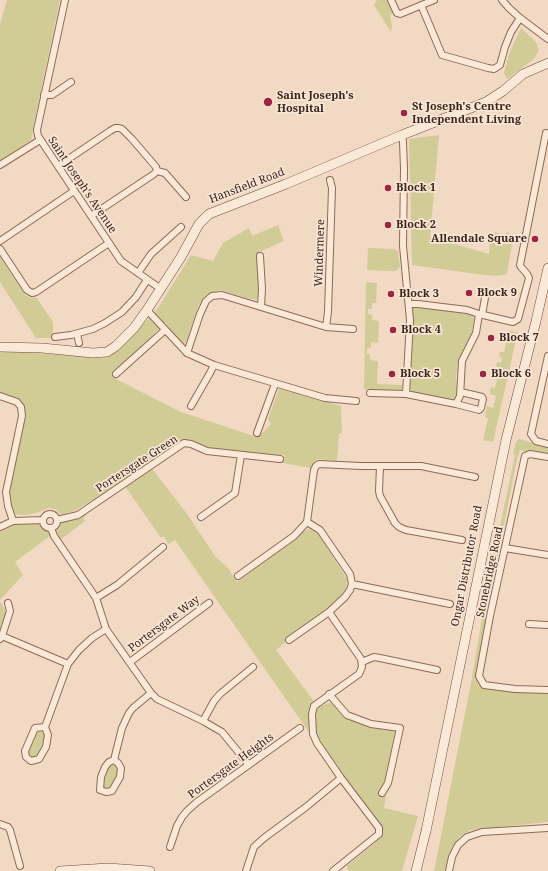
<!DOCTYPE html>
<style>
body{margin:0}
canvas{display:block;background:#f2d9c3}
</style>
<canvas width="548" height="871"></canvas>
<script>
const context = document.querySelector('canvas').getContext('2d');
context.lineJoin = 'round';
function fill(path, color) {
  context.fillStyle = color;
  context.fill(path, 'evenodd');
}
function poly(rows) {
  const path = new Path2D();
  for (const r of rows) {
    if (r.length === 3) {
      path.moveTo(r[0] + r[2], r[1]);
      path.arc(r[0], r[1], r[2], 0, 2 * Math.PI);
      continue;
    }
    path.moveTo(r[0], r[1]);
    for (let i = 2; i < r.length; i += 2) path.lineTo(r[i], r[i + 1]);
  }
  return path;
}
function trace(path, color, width, dash) {
  context.strokeStyle = color;
  context.lineWidth = width;
  context.lineCap = dash ? 'butt' : 'round';
  context.setLineDash(dash || []);
  context.stroke(path);
}
function label(font, color, halo, rows, align = 'center') {
  context.font = font + ' "Noto Serif",serif';
  context.lineWidth = 3.5;
  context.setLineDash([]);
  context.textBaseline = 'middle';
  context.strokeStyle = halo;
  context.fillStyle = color;
  for (const [text, x, y, turn = 0] of rows) {
    context.save();
    context.translate(x, y);
    context.rotate((+turn || 0) * Math.PI / 180);
    context.textAlign = isNaN(turn) ? turn : align;
    if (halo) context.strokeText(text, 0, 0);
    context.fillText(text, 0, 0);
    context.restore();
  }
}
const green = poly([
 [7,0,60,0,33,128,32,137,31,140,0,161,0,24],
 [377,0,390,0,395,11,391,14,390,17,392,25,391,32,374,5],
 [521,28,536,42,539,50,534,59,507,79,504,73,509,54],
 [439,135,430,237,489,254,490,241,495,232,505,235,507,232,513,238,507,274,497,276,484,275,412,265,409,139],
 [278,225,284,241,257,253,259,263,259,292,257,300,246,298,221,290,214,292,205,296,198,306,187,340,184,344,180,343,165,322,131,358,116,379,181,412,254,436,264,432,271,424,268,419,279,389,341,406,342,433,340,433,339,435,337,461,317,459,311,468,283,463,285,455,238,452,203,446,194,443,187,440,181,441,165,449,147,462,187,514,215,556,228,568,237,582,298,538,303,532,309,529,317,532,347,579,346,588,341,597,276,650,318,707,331,702,343,717,360,724,394,729,396,735,384,808,418,816,402,871,348,871,347,866,375,843,381,833,379,826,306,728,175,540,168,544,164,536,161,538,122,482,76,510,61,515,55,509,49,508,39,512,27,515,14,514,9,502,12,474,24,419,24,407,19,400,0,394,0,350,102,358,110,355,117,351,130,339,158,308,191,255,213,261,223,243,249,228,252,236],
 [368,248,394,249,398,251,400,267,398,269,395,271,367,270],
 [0,257,26,296,32,298,36,297,53,322,53,338,36,338,0,282],
 [366,282,377,283,376,303,372,303,372,309,368,309,368,314,372,315,372,320,379,321,378,343,371,342,371,348,367,348,367,354,370,354,370,360,378,361,377,384,403,385,401,390,364,389],
 [415,306,467,313,472,315,474,319,472,331,469,341,463,350,458,362,456,375,457,391,456,397,452,400,418,394,411,391,410,388,412,315,413,308],
 [519,326,493,442,483,440,488,418,485,417,487,406,493,408,496,396,490,394,490,390,491,387,495,388,500,367,496,366,497,362,501,363,502,358,499,357,500,352,504,352,509,330,517,332],
 [519,439,548,447,548,457,520,450,517,459,487,611,476,677,480,685,485,687,548,693,548,822,471,830,460,836,452,847,445,871,434,871,472,678,488,583,515,455,513,454,516,442],
 [85,512,87,515,83,518,85,521,60,540,57,532,58,526,62,523,76,518],
 [21,522,38,523,45,528,51,535,15,562,23,575,0,600,0,532],
 [0,601,5,610,6,616,0,629],
 [38,731,43,732,45,735,42,746,36,757,30,759,28,754,29,750],
 [114,760,121,768,116,786,106,792,100,784,101,777]
]);
const street = poly([
 [65,0,37,130,38,136,121,261,161,289],
 [391,0,397,13,400,14,434,0],
 [502,0,509,8,520,18,548,39],
 [421,5,442,55,488,68,494,69,500,65,505,47,511,32,520,18],
 [44,95,52,95,71,82],
 [402,135,403,142,404,169,403,246,410,320,406,394],
 [0,165,40,140],
 [58,166,110,131,115,128,119,128,122,129,132,139,156,167,157,171],
 [157,171,165,173,186,197],
 [91,216,154,174,157,171],
 [0,241,74,191],
 [0,249,27,290,32,293,36,292,109,243],
 [260,256,262,289,261,307],
 [138,273,151,254,181,227],
 [409,304,418,304,467,310,479,314,513,322,518,319,529,278,527,274,521,267,520,265,546,133],
 [147,310,187,353,214,365,325,398,356,401],
 [482,315,486,292],
 [326,327,328,312,332,188,330,180],
 [77,334,79,343],
 [55,337,71,335,93,329,105,323,122,312,136,297,147,280],
 [187,353,200,314,206,301,212,296,222,295,326,327,353,329],
 [548,356,531,434,536,441,548,444],
 [116,374,165,330],
 [370,393,406,394,456,404,460,396,462,361,476,333,479,314],
 [0,396,17,402,21,407,22,416,6,492,8,506,13,521],
 [456,404,479,410,481,408,483,399,482,397,461,392],
 [191,406,210,373,214,365],
 [257,433,275,384],
 [548,457,530,454,525,456,490,616,479,676,484,685,515,689,548,690],
 [380,466,379,491,380,496,395,523,399,527,406,530,462,540],
 [50,521,7],
 [201,517,235,493,241,455],
 [57,520,78,515,184,443,191,444,207,451,280,459],
 [0,527,13,521,43,520],
 [51,528,54,536,96,598,106,629,151,693,157,699,203,721,222,732,249,765],
 [505,548,548,555],
 [238,576,294,536,307,522,314,470,316,466,319,464,361,466,421,466,475,477],
 [352,584,450,604],
 [96,598,117,585,163,547],
 [329,612,361,659,362,667,359,674,314,706,312,714,313,734,317,743,341,778,379,828,379,834,333,871],
 [529,624,548,625],
 [2,636,68,664],
 [0,639,2,636,10,611,8,603],
 [289,640,329,612,345,597,350,590,352,584,350,574,320,530,307,522],
 [130,662,209,603],
 [362,662,374,657,380,658,437,670],
 [329,694,347,715,371,724,400,728,388,783,382,793],
 [203,721,214,701,220,694,253,667],
 [45,727,35,728,25,751,26,757,31,761,39,759,46,747,48,735,45,727,68,664,79,650,92,638,106,629],
 [114,760,118,763,121,768,120,777,112,791,106,792,100,790,101,777,105,767,109,762,114,760],
 [114,760,122,728,129,713,133,708,151,693],
 [0,824,8,827,10,830,20,866],
 [170,847,177,826,182,817,187,811,197,802,300,728],
 [246,871,254,847,264,838,306,807,341,778],
 [449,871,452,857,458,845,467,837,482,832,548,828]
]);
const secondary = poly([
 [0,347,42,348,93,353,107,352,116,346,134,328,147,310,181,257,199,224,209,214,286,184,402,135,486,102,503,91,523,74,548,63],
 [60,871,108,868,150,871],
 [416,871,426,831,506,440,536,321,548,268]
]);
const markers = [
 [268,102,5,"#a2233f"],
 [404,113,4,"#a2233f"],
 [388,188,4,"#a2233f"],
 [388,225,4,"#a2233f"],
 [535,239,4,"#a2233f"],
 [469,293,4,"#a2233f"],
 [391,294,4,"#a2233f"],
 [393,330,4,"#a2233f"],
 [491,338,4,"#a2233f"],
 [392,374,4,"#a2233f"],
 [483,374,4,"#a2233f"]
];
const poiNames = [
 ["Saint Joseph's",277,96],
 ["Hospital",277,109],
 ["St Joseph's Centre",412,107],
 ["Independent Living",412,120],
 ["Block 1",396,188],
 ["Block 2",396,225],
 ["Allendale Square",527,239,"right"],
 ["Block 9",477,293],
 ["Block 3",399,294],
 ["Block 4",401,330],
 ["Block 7",499,338],
 ["Block 5",400,374],
 ["Block 6",491,374]
];
const streetNames = [
 ["Saint Joseph's Avenue",82,185,56],
 ["Hansfield Road",247,186,-21],
 ["Windermere",320,253,-88],
 ["Portersgate Green",137,464,-33],
 ["Ongar Distributor Road",467,566,-79],
 ["Stonebridge Road",490,572,-78],
 ["Portersgate Way",164,624,-37],
 ["Portersgate Heights",231,766,-36]
];
fill(green, '#d1cb96');
trace(street, '#8e6958', 8);
trace(secondary, '#6f4a3b', 10);
trace(street, '#fbe9d7', 6);
trace(secondary, '#fbe9d7', 9);
for (const [x, y, r, color] of markers) {
  const dot = new Path2D();
  dot.arc(x, y, r, 0, 2 * Math.PI);
  context.fillStyle = color;
  context.fill(dot);
  trace(dot, '#f8e5d3', 1.5);
}
label('bold 11px', '#3c251d', '#f8e5d3', poiNames, 'left');
label('11px', '#3c251d', '#f8e5d3', streetNames);
</script>
